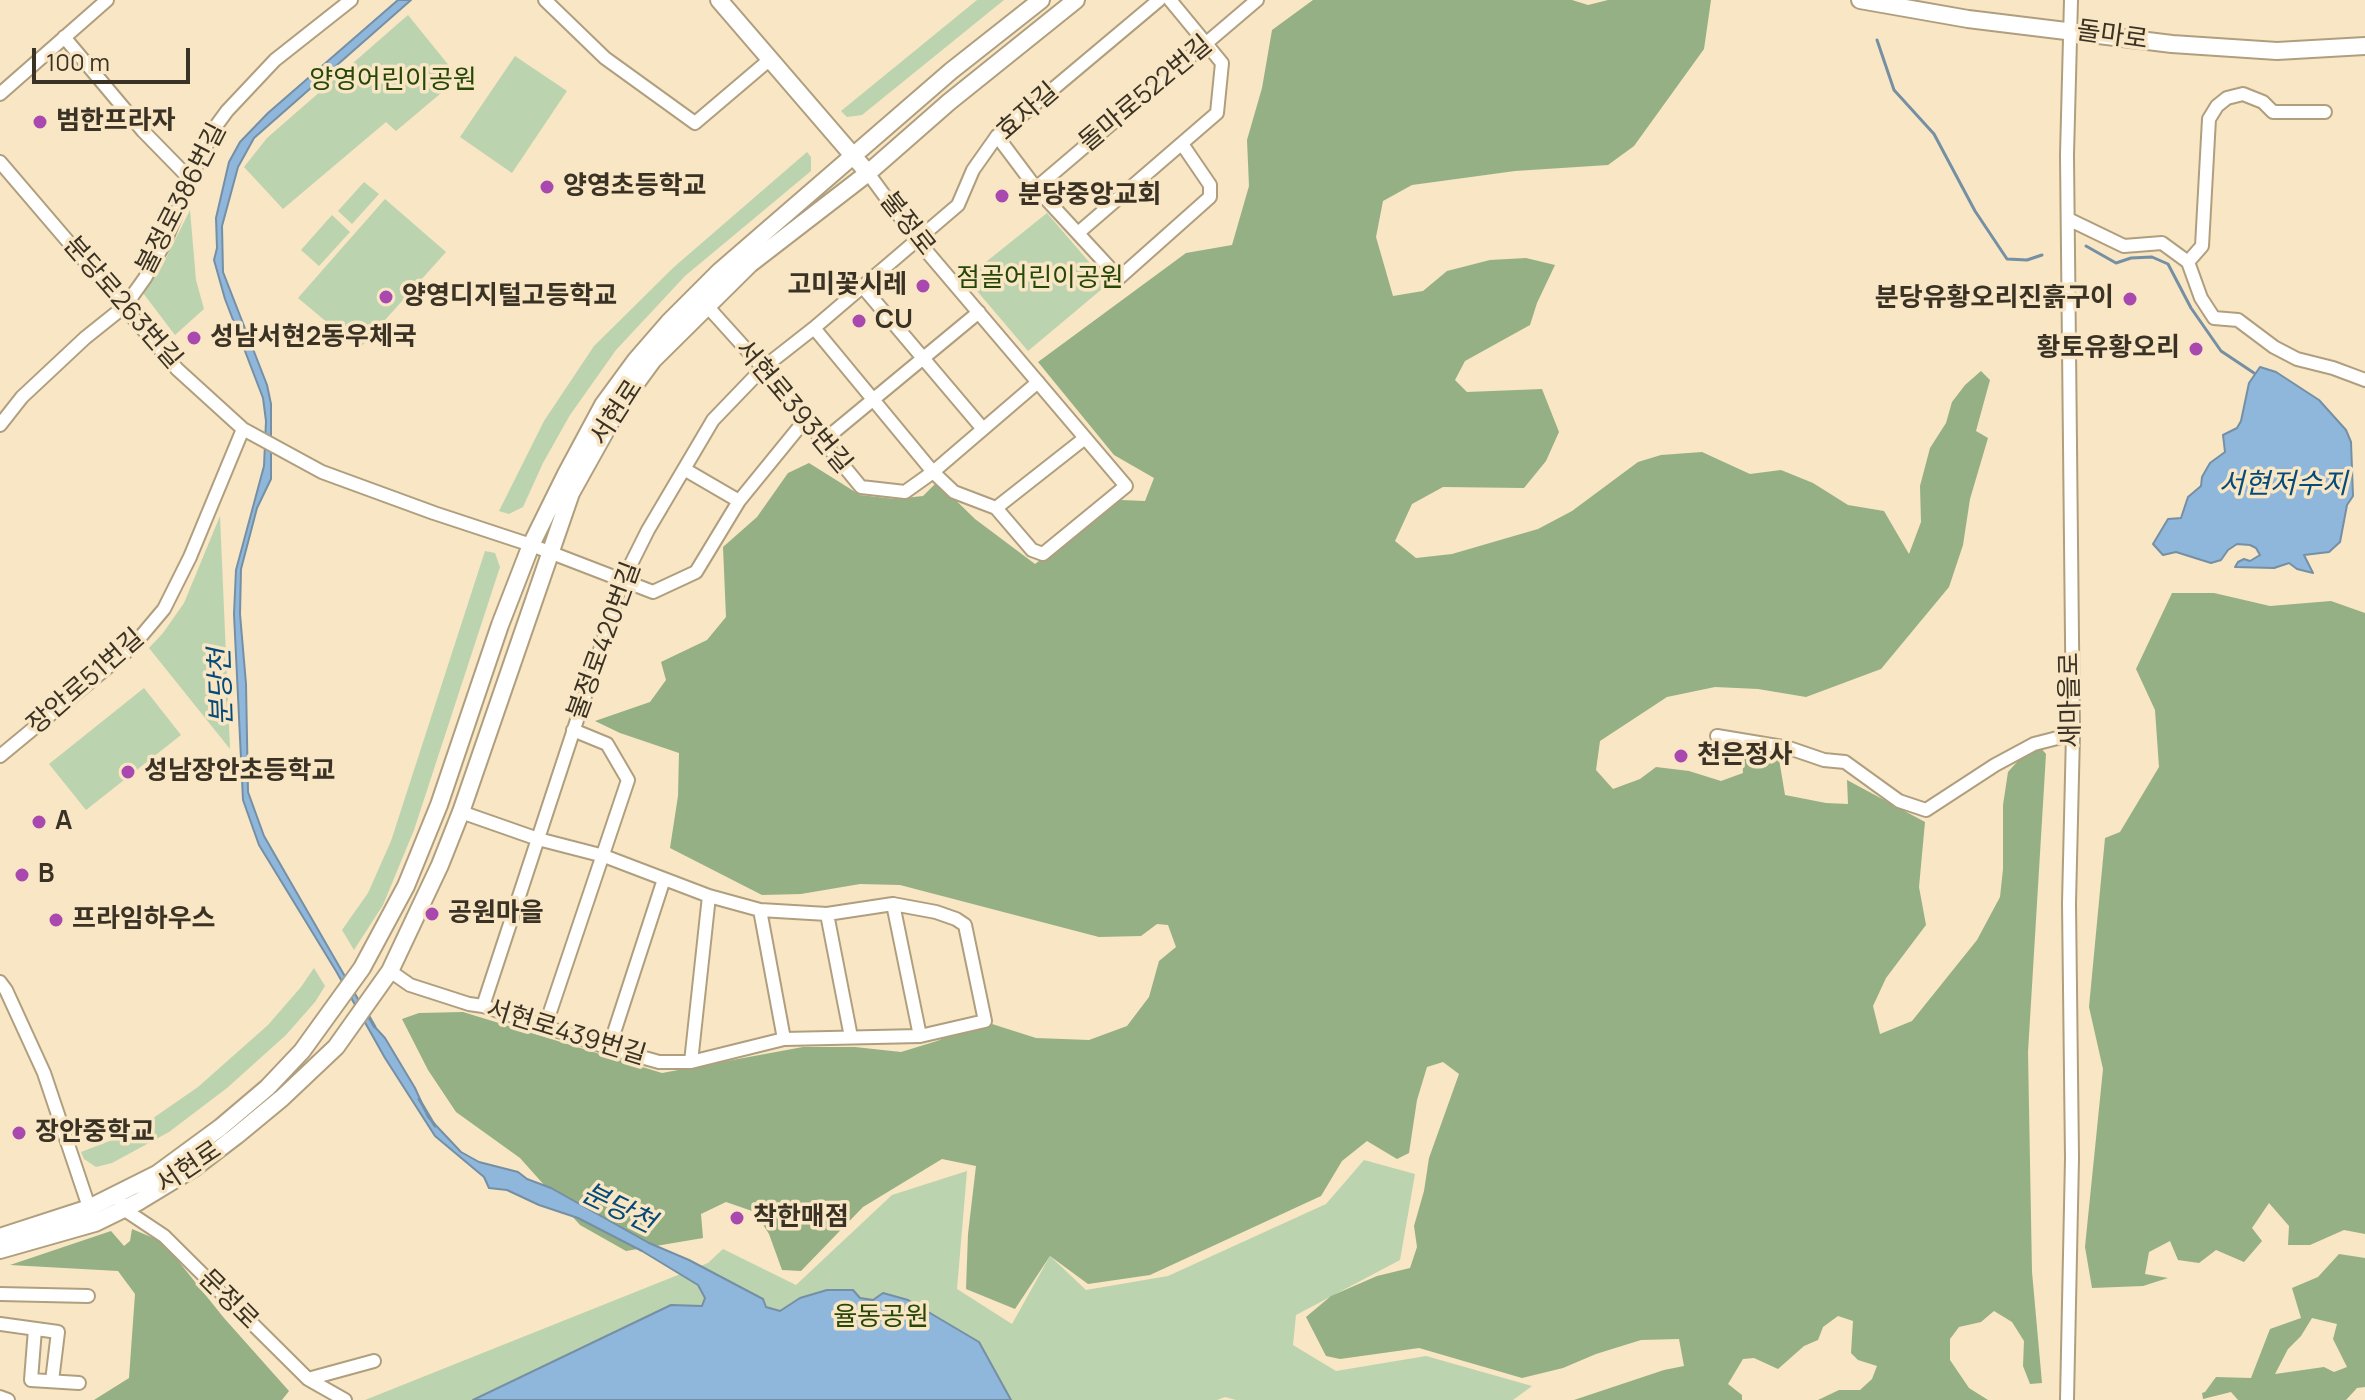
<!DOCTYPE html>
<meta charset="utf-8">
<style>
body{margin:0}
#map{position:relative;width:2365px;height:1400px;overflow:hidden;background:#f8e6c4;font-family:Manrope,sans-serif}
canvas{display:block}
.scale{position:absolute;left:32px;top:48px;width:158px;height:36px;box-sizing:border-box;border:4px solid #393225;border-top:0;padding-left:10px;font-size:24px;line-height:28px;white-space:nowrap;color:#393225;-webkit-text-stroke:6px #f8e6c4;paint-order:stroke}
</style>
<div id="map">
<canvas width="2365" height="1400"></canvas>
<div class="scale">100 m</div>
</div>
<script>
const context = document.querySelector('canvas').getContext('2d');
context.lineJoin = 'round';
function fill(path, color) {
  context.fillStyle = color;
  context.fill(path, 'evenodd');
}
function poly(rows) {
  const path = new Path2D();
  for (const r of rows) {
    path.moveTo(r[0], r[1]);
    for (let i = 2; i < r.length; i += 2) path.lineTo(r[i], r[i + 1]);
  }
  return path;
}
function trace(path, color, width, dash) {
  context.strokeStyle = color;
  context.lineWidth = width;
  context.lineCap = dash ? 'butt' : 'round';
  context.setLineDash(dash || []);
  context.stroke(path);
}
function label(font, color, halo, rows, align = 'center') {
  context.font = font + ' Manrope,"Noto Sans KR",sans-serif';
  context.lineWidth = 7;
  context.setLineDash([]);
  context.textBaseline = 'middle';
  context.strokeStyle = halo;
  context.fillStyle = color;
  for (const [text, x, y, turn = 0] of rows) {
    context.save();
    context.translate(x, y);
    context.rotate((+turn || 0) * Math.PI / 180);
    context.textAlign = isNaN(turn) ? turn : align;
    if (halo) context.strokeText(text, 0, 0);
    context.fillText(text, 0, 0);
    context.restore();
  }
}
const green = poly([
 [977,0,1004,0,862,115,847,117,841,111],
 [408,15,459,78,396,131,386,122,283,209,244,167,267,138],
 [515,56,567,91,512,173,460,137],
 [807,152,811,157,811,171,685,276,616,350,570,415,543,463,523,507,509,514,499,511,544,421,594,346,674,267],
 [364,182,379,194,352,224,338,211],
 [385,199,446,252,359,349,298,298],
 [190,210,196,280,204,309,175,335,143,293,163,264],
 [1047,213,1108,284,1028,351,966,278],
 [332,215,350,232,319,266,301,250],
 [220,516,230,749,149,648,163,633,184,603],
 [485,551,495,553,500,567,414,830,383,905,354,950,342,930,368,893,391,841],
 [144,688,181,735,86,810,49,764],
 [314,968,325,986,315,1002,286,1035,227,1088,169,1132,112,1163,96,1167,84,1159,81,1152,133,1132,198,1087,268,1025,301,987],
 [1364,1160,1415,1174,1400,1260,1296,1315,1293,1345,1336,1371,1426,1356,1532,1386,1513,1400,1236,1400,1225,1397,1217,1400,365,1400,708,1263,723,1249,796,1285,892,1195,967,1171,957,1289,1012,1324,1050,1256,1086,1290,1168,1276,1326,1204]
]);
const forest = poly([
 [1313,0,1572,0,1588,5,1608,0,1711,0,1704,49,1634,146,1608,165,1515,171,1412,185,1383,201,1376,237,1393,296,1423,291,1447,271,1490,260,1526,258,1555,265,1537,303,1530,325,1465,361,1455,380,1467,392,1542,389,1559,432,1546,461,1524,488,1443,487,1412,504,1395,541,1416,558,1452,554,1538,529,1572,511,1638,462,1661,455,1702,452,1750,474,1781,470,1813,483,1848,505,1884,511,1909,554,1921,522,1920,486,1930,448,1946,423,1952,402,1965,385,1981,371,1990,380,1976,431,1988,438,1970,499,1963,545,1949,587,1881,669,1806,697,1758,689,1715,687,1667,697,1600,741,1596,770,1613,789,1640,779,1656,767,1689,771,1721,781,1743,773,1742,757,1779,759,1785,795,1826,803,1848,804,1847,780,1925,822,1919,887,1926,925,1886,978,1873,1006,1880,1034,1912,1021,1977,940,2000,897,2003,869,2003,805,2008,772,2025,753,2040,747,2046,754,2028,1052,2032,1272,2042,1383,2030,1384,2023,1366,2024,1341,2012,1322,1994,1311,1981,1322,1959,1327,1950,1339,1950,1360,1969,1388,1988,1400,1818,1400,1839,1390,1860,1390,1872,1379,1877,1366,1858,1360,1851,1353,1853,1321,1838,1316,1823,1327,1818,1340,1804,1346,1778,1369,1754,1358,1743,1359,1728,1384,1742,1395,1742,1400,1574,1400,1664,1370,1684,1366,1679,1339,1641,1340,1596,1354,1563,1368,1522,1378,1419,1348,1340,1359,1326,1356,1306,1317,1331,1296,1377,1276,1410,1268,1417,1247,1414,1226,1424,1191,1429,1158,1459,1074,1443,1062,1427,1067,1417,1100,1409,1153,1397,1159,1367,1141,1342,1161,1321,1196,1150,1275,1088,1284,1050,1256,1015,1309,966,1289,968,1234,976,1166,942,1159,863,1207,801,1271,782,1270,769,1234,755,1212,726,1202,701,1214,703,1238,626,1251,580,1225,520,1158,456,1112,428,1070,402,1019,419,1013,463,1012,662,1073,803,1047,855,1047,901,1052,937,1041,970,1027,992,1024,1036,1038,1089,1040,1127,1026,1149,997,1159,961,1176,947,1168,925,1157,924,1141,936,1099,937,900,885,860,884,801,894,762,895,670,848,678,796,679,753,620,733,595,721,650,702,666,680,661,662,707,640,726,617,723,547,757,517,788,473,809,463,860,495,895,499,923,496,937,482,975,519,1035,564,1121,500,1145,501,1154,478,1114,455,1038,362,1186,253,1232,245,1249,186,1247,140,1262,88,1272,30],
 [2172,593,2214,593,2270,606,2331,601,2365,613,2365,1234,2344,1230,2310,1245,2288,1245,2289,1226,2269,1203,2252,1228,2262,1241,2244,1262,2216,1250,2199,1263,2178,1260,2170,1241,2149,1252,2145,1274,2168,1278,2143,1286,2092,1288,2085,1247,2103,1069,2089,1007,2105,838,2120,832,2159,767,2155,710,2136,669],
 [132,1229,163,1242,224,1318,289,1391,282,1400,94,1400,129,1378,135,1294,118,1271,10,1265,111,1231,124,1246,130,1241],
 [2339,1254,2365,1258,2365,1387,2357,1388,2346,1400,2238,1400,2231,1392,2203,1399,2202,1393,2205,1392,2216,1377,2251,1378,2270,1329,2301,1318,2292,1288,2318,1277],
 [2312,1318,2337,1324,2333,1339,2347,1367,2334,1372,2324,1367,2275,1374,2288,1349,2301,1336]
]);
const water = poly([
 [398,0,411,0,254,138,238,167,222,226,223,272,267,385,271,404,271,479,257,508,241,569,240,614,246,684,248,792,264,836,373,1025,385,1038,415,1088,428,1117,461,1152,479,1162,518,1172,527,1179,551,1188,649,1243,689,1260,763,1299,766,1307,780,1311,800,1298,827,1290,853,1290,860,1298,873,1300,883,1293,908,1300,979,1342,1011,1400,473,1400,671,1305,702,1306,705,1298,698,1285,642,1251,578,1218,539,1205,507,1190,489,1188,484,1177,435,1136,385,1058,336,971,259,845,243,800,234,614,236,570,264,466,266,421,263,398,225,299,214,260,217,248,216,218,229,162,240,142,268,113,398,0],
 [2260,367,2276,372,2319,400,2346,430,2351,442,2353,496,2347,505,2340,542,2329,552,2304,555,2313,573,2297,569,2289,563,2274,568,2235,567,2238,562,2244,559,2250,561,2260,555,2256,548,2250,545,2237,544,2228,550,2221,560,2211,563,2176,552,2163,555,2153,544,2168,519,2181,518,2188,497,2201,486,2202,477,2210,463,2225,452,2223,435,2237,428,2241,421,2249,383,2260,367]
]);
const stream = poly([
 [1877,40,1894,90,1934,134,1975,211,2007,259,2027,260,2042,255],
 [2086,246,2116,263,2131,258,2152,257,2168,264,2191,308,2221,351,2254,373],
 [367,1013,375,1027],
 [419,1099,435,1126]
]);
const minor = poly([
 [545,0,605,58,695,123,768,61],
 [64,37,143,131,190,179],
 [0,94,107,0],
 [997,136,1036,188,1119,278,1210,197,1210,185,1182,144],
 [0,162,177,369,243,429,322,472,434,513,531,545,653,592,696,572,739,501,805,420],
 [1036,188,1257,0],
 [2068,219,2124,246,2162,243,2188,262,2201,298,2214,318,2238,320,2274,347,2297,359,2333,368,2365,380],
 [1078,233,1217,113,1222,63,1170,0],
 [2188,262,2202,246,2209,119,2217,106,2227,98,2243,94,2263,102,2273,112,2325,112],
 [862,286,983,429],
 [707,306,763,368,861,487,905,492,933,472,1038,382],
 [814,328,933,472,954,492,996,508,1032,550,1043,554,1126,486,917,240,868,173],
 [0,425,22,397,85,338,125,306,145,278,165,242,190,179,216,126,227,111,275,60,351,0],
 [823,441,979,312],
 [684,469,739,501],
 [996,508,1085,438],
 [1717,736,1789,748,1824,760,1845,762,1899,801,1926,810,1995,765,2034,744,2073,734],
 [0,756,132,647,164,609,190,557,243,429],
 [893,904,920,1036],
 [760,910,784,1039],
 [827,914,851,1037],
 [390,971,410,985,469,1004,483,1006,609,1048,659,1062,691,1062,784,1039,920,1036,985,1021,965,925,956,919,936,912,893,904,827,914,760,910,709,896,604,856,538,839,461,812],
 [0,982,6,990,44,1073,92,1216],
 [483,1006,623,580,648,530,713,420,763,368,814,328,958,205,973,170,997,136,1159,0],
 [545,1027,628,780,607,744,573,730],
 [609,1048,664,879],
 [691,1062,709,896],
 [121,1203,125,1210,164,1236,308,1379,345,1400],
 [0,1294,88,1296],
 [0,1324,58,1332,52,1381],
 [35,1329,31,1380,79,1383],
 [308,1379,374,1361],
 [0,1397,8,1400],
 [2067,1400,2072,1158,2069,903,2073,734,2067,155,2071,0]
]);
const major = poly([
 [719,0,868,173],
 [1860,0,1968,19,2172,44,2277,51,2365,46],
 [0,1237,89,1208,157,1174,221,1127,267,1088,302,1051,362,968,406,886,439,805,500,625,531,545,566,474,603,405,636,360,669,322,720,271,951,71,1041,0],
 [0,1250,95,1223,138,1202,194,1168,236,1136,282,1098,336,1047,390,971,440,865,461,812,571,493,620,405,653,360,750,264,868,173,949,102,1076,0]
]);
const markers = [
 [40,122,8,"#a949b0"],
 [547,187,8,"#a949b0"],
 [1002,196,8,"#a949b0"],
 [923,286,8,"#a949b0"],
 [386,297,8,"#a949b0"],
 [2130,299,8,"#a949b0"],
 [859,321,8,"#a949b0"],
 [194,338,8,"#a949b0"],
 [2196,349,8,"#a949b0"],
 [1681,756,8,"#a949b0"],
 [128,772,8,"#a949b0"],
 [39,822,8,"#a949b0"],
 [22,875,8,"#a949b0"],
 [432,914,8,"#a949b0"],
 [56,920,8,"#a949b0"],
 [19,1133,8,"#a949b0"],
 [737,1218,8,"#a949b0"]
];
const streetNames = [
 ["돌마로",2112,36,8],
 ["돌마로522번길",1146,94,-40],
 ["효자길",1028,112,-41],
 ["불정로386번길",182,199,-63],
 ["불정로",907,224,52],
 ["분당로263번길",122,303,49],
 ["서현로393번길",793,407,50],
 ["서현로",617,413,-57],
 ["불정로420번길",605,641,-70],
 ["장안로51번길",86,682,-41],
 ["새마을로",2071,700,-91],
 ["서현로439번길",566,1033,17],
 ["서현로",189,1168,-34],
 ["문정로",228,1300,45]
];
const parkNames = [
 ["양영어린이공원",393,81],
 ["점골어린이공원",1040,279],
 ["율동공원",881,1318]
];
const poiNames = [
 ["범한프라자",56,122],
 ["양영초등학교",563,187],
 ["분당중앙교회",1018,196],
 ["고미꽃시레",907,286,"right"],
 ["양영디지털고등학교",402,297],
 ["분당유황오리진흙구이",2114,299,"right"],
 ["CU",875,321],
 ["성남서현2동우체국",210,338],
 ["황토유황오리",2180,349,"right"],
 ["천은정사",1697,756],
 ["성남장안초등학교",144,772],
 ["A",55,822],
 ["B",38,875],
 ["공원마을",448,914],
 ["프라임하우스",72,920],
 ["장안중학교",35,1133],
 ["착한매점",753,1218]
];
const waterNames = [
 ["서현저수지",2283,485],
 ["분당천",222,687,-92],
 ["분당천",618,1209,26]
];
fill(green, '#bcd3af');
fill(forest, '#95b084');
fill(water, '#8fb7db');
trace(water, '#758fa4', 2);
trace(stream, '#758fa4', 3);
trace(minor, '#b09f7e', 16);
trace(major, '#b09f7e', 20);
trace(minor, '#fff', 12);
trace(major, '#fff', 16);
for (const [x, y, r, color] of markers) {
  const dot = new Path2D();
  dot.arc(x, y, r, 0, 2 * Math.PI);
  context.fillStyle = color;
  context.fill(dot);
  trace(dot, '#f8e6c4', 3);
}
label('26px', '#393225', '#f8e6c4', streetNames);
label('26px', '#264706', '#f8e6c4', parkNames);
label('bold 26px', '#393225', '#f8e6c4', poiNames, 'left');
label('italic 28px', '#054a78', '#f8e6c4', waterNames);
</script>
